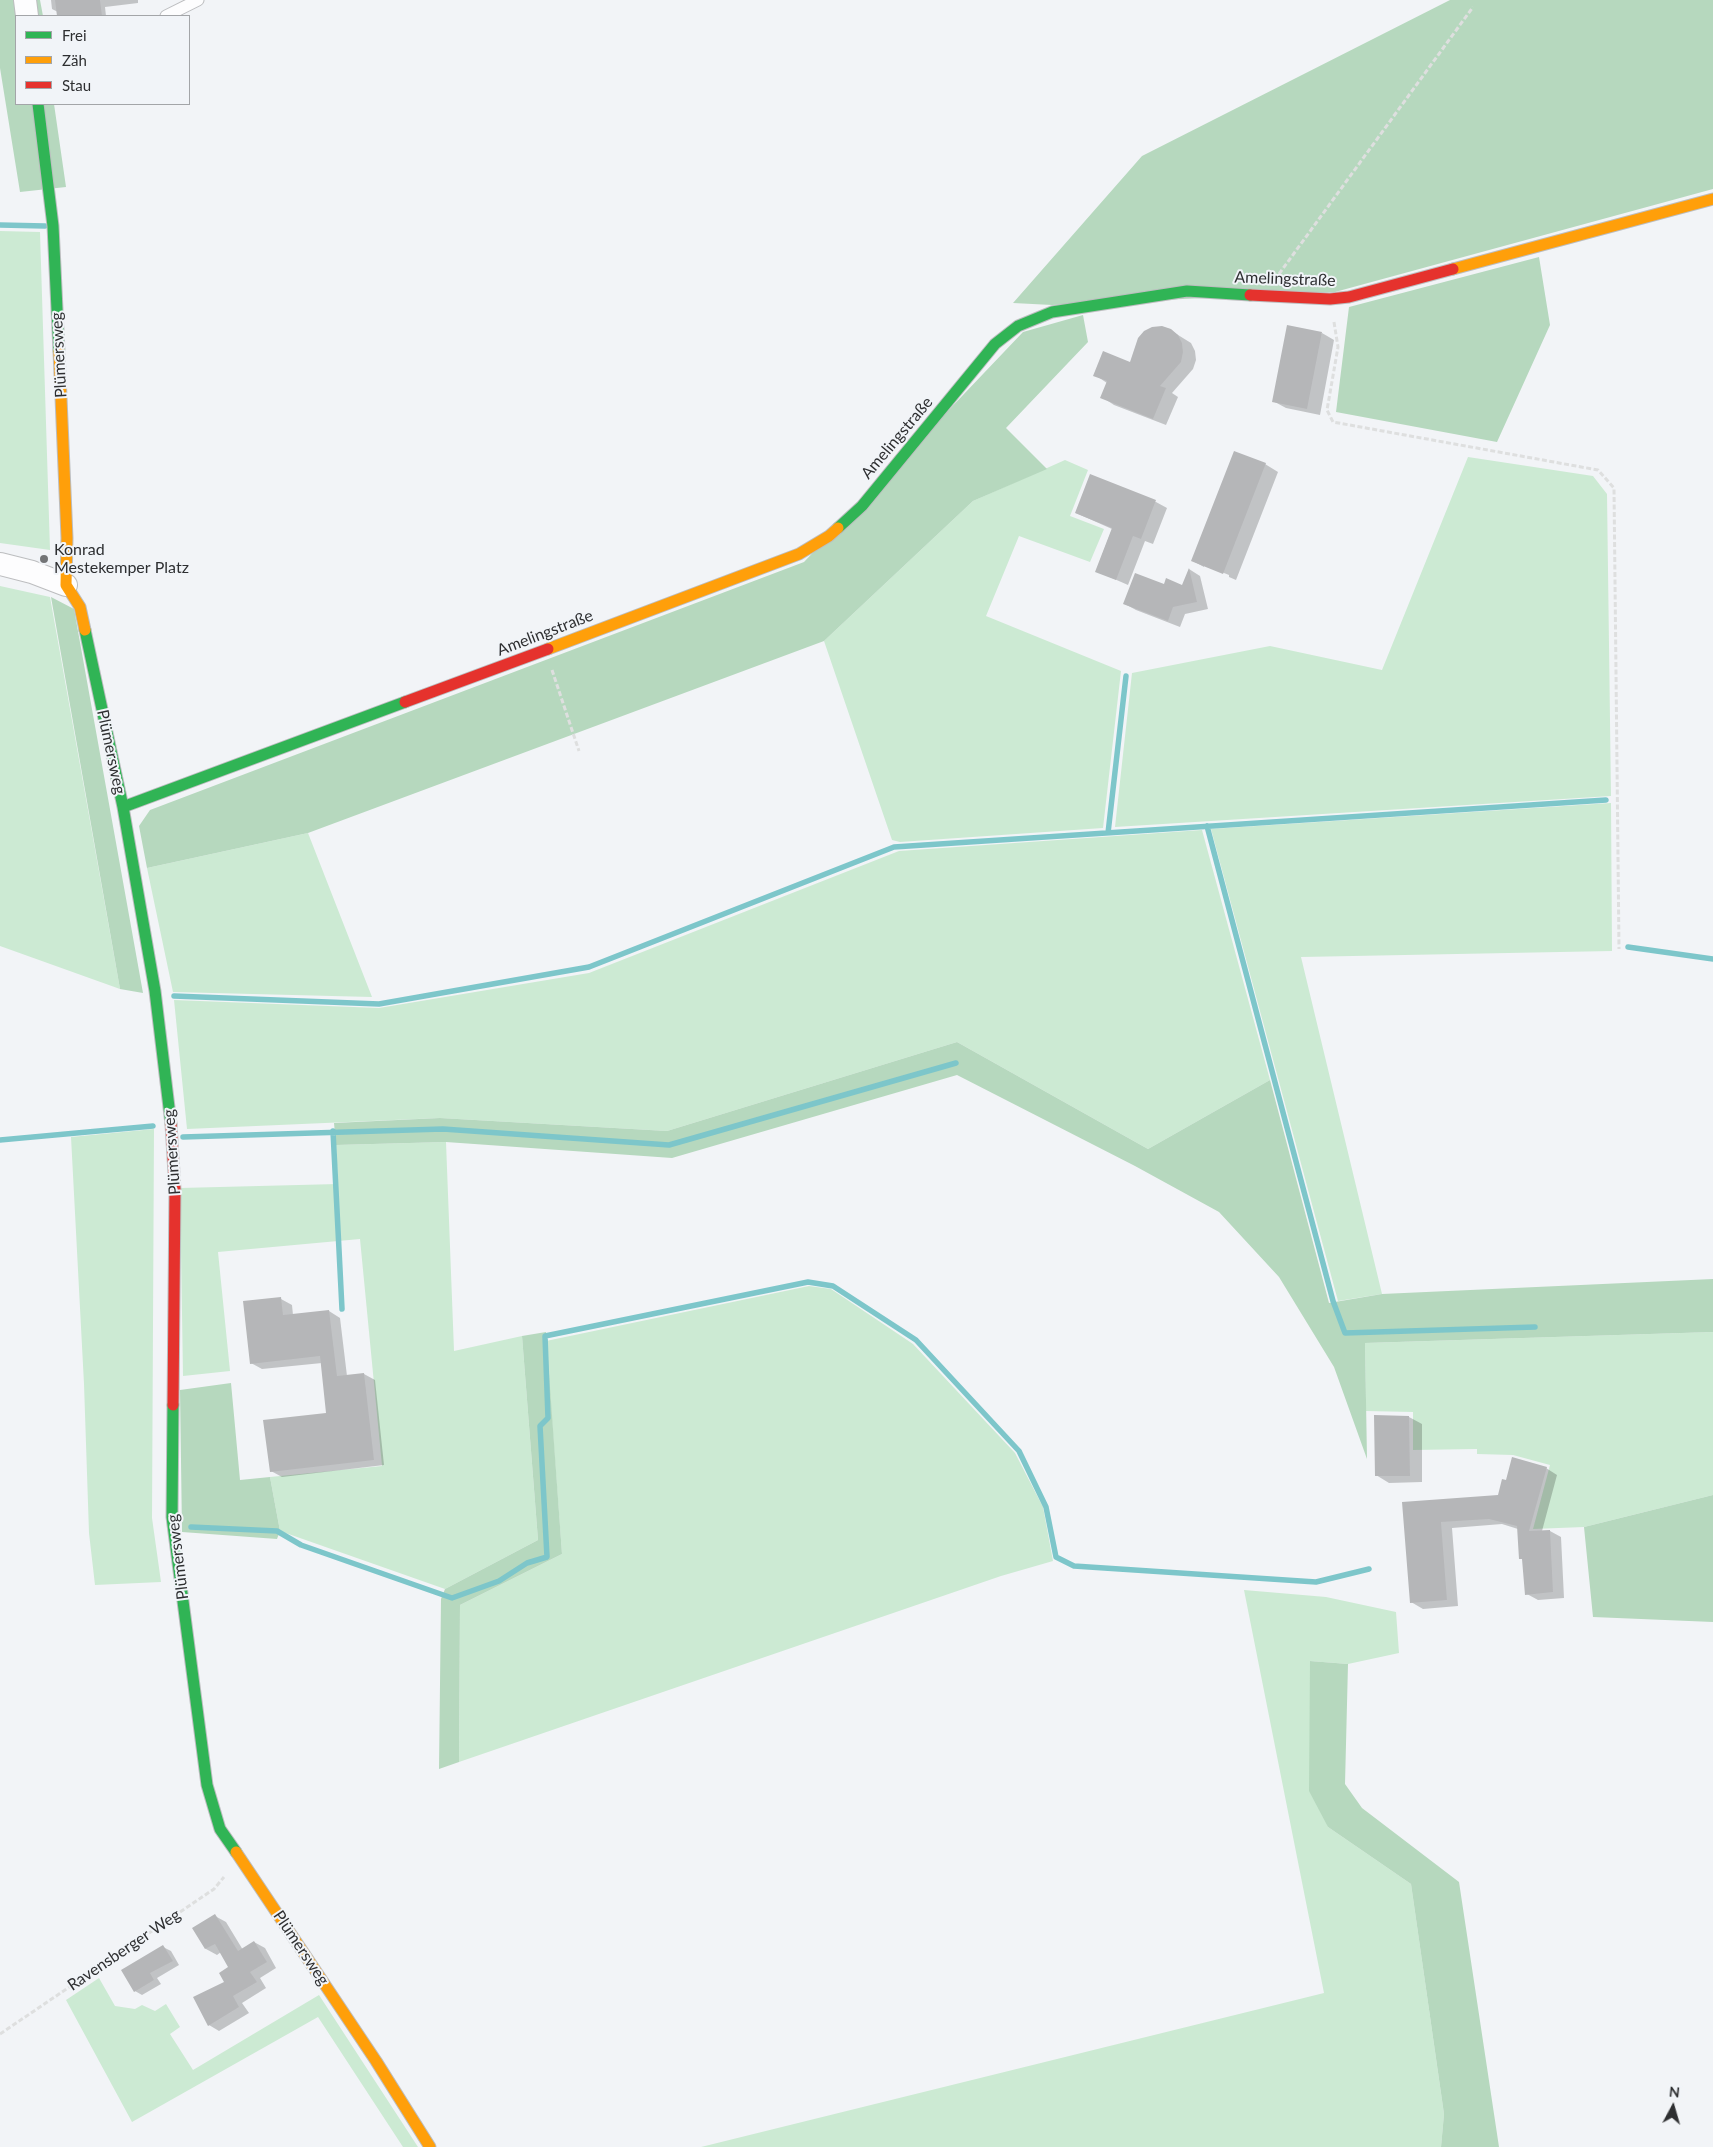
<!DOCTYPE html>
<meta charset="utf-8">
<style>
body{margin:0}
#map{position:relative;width:1713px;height:2147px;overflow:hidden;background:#f2f4f7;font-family:Lato,sans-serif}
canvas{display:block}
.legend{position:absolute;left:15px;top:15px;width:175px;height:90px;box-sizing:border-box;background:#f1f4f8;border:1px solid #a3a5a8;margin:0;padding:6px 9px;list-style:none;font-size:15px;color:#2e2f31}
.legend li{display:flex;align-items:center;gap:10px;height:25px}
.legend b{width:25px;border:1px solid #a3a5a8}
.north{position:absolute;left:1648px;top:2082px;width:50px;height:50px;-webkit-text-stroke:4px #f1f4f8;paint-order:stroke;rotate:6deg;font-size:14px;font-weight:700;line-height:20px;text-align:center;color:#2e2f31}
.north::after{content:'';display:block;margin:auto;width:18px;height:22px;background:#2e2f31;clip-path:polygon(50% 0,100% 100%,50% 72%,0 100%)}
</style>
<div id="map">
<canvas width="1713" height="2147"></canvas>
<ul class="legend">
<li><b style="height:6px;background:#30b455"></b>Frei</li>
<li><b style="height:6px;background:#ff9f0a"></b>Zäh</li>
<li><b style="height:6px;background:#e5322d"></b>Stau</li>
</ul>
<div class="north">N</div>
</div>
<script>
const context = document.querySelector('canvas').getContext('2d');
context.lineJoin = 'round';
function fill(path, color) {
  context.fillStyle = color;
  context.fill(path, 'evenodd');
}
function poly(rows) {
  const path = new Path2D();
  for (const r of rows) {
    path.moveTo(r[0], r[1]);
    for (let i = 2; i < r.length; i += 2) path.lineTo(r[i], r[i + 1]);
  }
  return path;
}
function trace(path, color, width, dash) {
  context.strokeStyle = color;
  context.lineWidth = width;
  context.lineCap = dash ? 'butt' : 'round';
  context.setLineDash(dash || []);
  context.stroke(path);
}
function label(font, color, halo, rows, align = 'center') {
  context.font = font + ' Lato,sans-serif';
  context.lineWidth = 4;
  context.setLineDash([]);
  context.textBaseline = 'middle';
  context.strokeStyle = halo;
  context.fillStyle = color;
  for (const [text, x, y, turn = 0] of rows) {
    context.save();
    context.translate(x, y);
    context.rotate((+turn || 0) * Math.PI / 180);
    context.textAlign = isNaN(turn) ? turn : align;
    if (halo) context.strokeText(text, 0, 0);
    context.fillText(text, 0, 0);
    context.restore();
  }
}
const green = poly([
 [0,231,40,232,50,550,0,543],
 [1468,457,1593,476,1607,494,1611,796,1115,827,1132,673,1270,646,1382,670],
 [1065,460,1088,470,1070,516,1104,529,1090,562,1019,536,986,616,1121,671,1103,828,900,842,892,840,824,641,973,501],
 [0,586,50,597,120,989,0,946],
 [1611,803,1612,951,1301,957,1382,1294,1338,1301,1211,829],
 [1202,830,1270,1080,1148,1149,957,1042,667,1131,440,1118,187,1129,174,1000,379,1008,589,973,899,851],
 [308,833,372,997,173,992,147,868],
 [154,1129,152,1518,161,1582,95,1585,89,1533,84,1384,71,1137],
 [446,1142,454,1351,522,1336,538,1540,445,1589,280,1531,270,1477,382,1466,360,1239,218,1252,230,1371,183,1376,180,1188,338,1184,336,1145],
 [809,1286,831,1289,913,1344,1015,1453,1043,1507,1053,1561,1001,1576,459,1762,460,1605,562,1554,546,1341],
 [1713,1332,1713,1495,1584,1527,1533,1529,1550,1465,1513,1455,1477,1454,1477,1449,1413,1450,1413,1412,1366,1411,1365,1343],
 [1244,1590,1326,1597,1396,1612,1399,1653,1348,1664,1310,1661,1328,1827,1411,1884,1444,2114,1441,2147,701,2147,1324,1993],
 [99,1978,115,2006,135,2009,142,2005,155,2011,166,2004,180,2027,170,2034,193,2070,319,1995,418,2147,403,2147,318,2017,132,2122,66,2000]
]);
const forest = poly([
 [0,0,40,0,43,16,16,16,16,104,54,104,66,187,20,192,0,68],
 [1450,0,1713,0,1713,189,1335,292,1052,305,1013,303,1142,156],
 [1539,257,1550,325,1497,442,1336,412,1349,307],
 [1083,315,1088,342,1006,428,1047,469,973,501,824,641,308,833,147,868,139,826,150,810,804,562,1023,332],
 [51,597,74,609,143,993,120,989],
 [957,1042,1148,1149,1270,1080,1329,1303,1382,1294,1713,1279,1713,1332,1365,1343,1367,1459,1334,1367,1279,1277,1219,1212,1135,1166,957,1075,672,1158,446,1142,336,1145,334,1123,440,1118,667,1131],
 [546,1332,562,1554,460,1605,459,1762,439,1769,441,1599,445,1589,538,1540,522,1336],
 [231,1383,240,1480,270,1477,280,1531,277,1539,182,1532,180,1390],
 [1713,1495,1713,1622,1593,1617,1584,1527],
 [1310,1661,1348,1664,1345,1784,1362,1808,1459,1882,1499,2147,1441,2147,1444,2114,1411,1884,1328,1827,1309,1791]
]);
const shadow = poly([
 [51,0,138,0,138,3,105,7,106,16,59,16,58,12,52,9],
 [1170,330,1191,343,1195,351,1196,360,1193,369,1172,393,1178,397,1166,425,1114,405,1102,397,1107,383,1095,375,1131,363],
 [1322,333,1334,340,1320,415,1286,408,1273,401],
 [1265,464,1278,472,1236,580,1229,577,1229,575,1204,565,1204,567,1193,561],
 [1091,476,1156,502,1167,508,1153,544,1145,541,1128,585,1096,571,1112,529,1076,513],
 [1189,569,1200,576,1208,609,1185,614,1180,627,1136,610,1125,604,1164,586,1183,586],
 [281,1299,292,1305,293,1315,329,1311,340,1318,347,1376,364,1374,375,1380,384,1465,282,1477,271,1471,328,1414,322,1363,262,1369,251,1363],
 [1409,1417,1422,1424,1422,1482,1389,1483,1376,1475],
 [1546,1468,1557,1475,1542,1531,1550,1531,1561,1537,1564,1598,1538,1600,1527,1594,1524,1560,1520,1558,1518,1529,1502,1524,1452,1528,1458,1606,1423,1609,1411,1602,1404,1503,1499,1497,1506,1481],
 [215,1916,226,1922,243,1950,254,1942,265,1948,276,1968,260,1978,266,1988,242,2003,249,2013,219,2031,209,2025,226,1982,230,1967,221,1952,217,1955,206,1949,194,1928],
 [163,1947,171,1951,179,1965,157,1978,161,1984,142,1995,135,1991]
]);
const stream = poly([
 [0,225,45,226],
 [1207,826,1333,1301,1345,1333,1535,1327],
 [1108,833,1126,676],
 [1628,947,1713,959],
 [174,996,379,1004,589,967,894,847,1606,800],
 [333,1131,342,1309],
 [183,1137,443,1129,669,1145,956,1063],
 [0,1140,153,1126],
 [191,1527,277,1531,301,1545,452,1598,499,1581,527,1563,547,1557,540,1426,548,1418,545,1336,808,1282,833,1286,916,1340,1019,1451,1046,1507,1056,1557,1074,1566,1316,1582,1369,1569]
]);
const building = poly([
 [55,0,100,0,102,16,57,16],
 [1287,325,1322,332,1307,409,1272,402],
 [1162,326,1171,329,1178,335,1182,343,1183,352,1181,362,1160,386,1166,388,1153,419,1100,398,1107,381,1093,376,1103,351,1130,362,1138,338,1144,331,1152,327],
 [1234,451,1266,463,1223,574,1191,561],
 [1090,474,1156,500,1141,539,1133,536,1116,580,1095,572,1112,528,1075,513],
 [1189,568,1197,602,1173,607,1168,621,1123,604,1135,573,1164,584,1166,578,1182,585],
 [281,1297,283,1315,329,1310,337,1376,364,1373,374,1460,270,1472,263,1420,326,1413,320,1356,250,1364,243,1301],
 [1374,1415,1409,1416,1410,1476,1375,1476],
 [1512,1457,1547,1467,1529,1531,1550,1530,1553,1592,1525,1595,1522,1559,1519,1559,1517,1526,1489,1519,1441,1522,1447,1600,1410,1603,1402,1502,1498,1495,1502,1479,1506,1480],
 [215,1914,238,1951,254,1941,267,1962,250,1972,257,1982,233,1996,239,2007,208,2026,193,1997,224,1982,219,1973,228,1967,215,1944,205,1949,192,1928],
 [163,1945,173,1961,150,1973,154,1980,134,1992,121,1970]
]);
const path = poly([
 [1279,274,1473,7],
 [1334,322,1338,347,1327,410,1333,422,1598,470,1614,488,1619,949],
 [552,670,579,751],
 [0,2034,214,1889,224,1877]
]);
const lane = poly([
 [166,16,198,0]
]);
const street = poly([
 [25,0,27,16],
 [0,564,32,572,66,585]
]);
const fast = poly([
 [38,104,53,226,59,351],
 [838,528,862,506,995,344,1018,326,1052,312,1187,291,1250,295],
 [85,630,123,807,155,991,171,1124],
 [123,807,405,702],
 [173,1405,172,1517,207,1785,220,1829,236,1852]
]);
const slow = poly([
 [1453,269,1713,199],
 [59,351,67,538,66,585,80,607,85,630],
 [548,649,799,554,829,536,838,528],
 [236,1852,376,2061,430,2147]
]);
const jam = poly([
 [1250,295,1330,299,1349,297,1453,269],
 [405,702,548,649],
 [171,1124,175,1190,173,1405]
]);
const markers = [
 [44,559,5,"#737476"]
];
const streetNames = [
 ["Amelingstraße",1285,279,2],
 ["Plümersweg",59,355,-93],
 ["Amelingstraße",897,438,-50],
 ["Amelingstraße",545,633,-21],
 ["Plümersweg",111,752,78],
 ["Plümersweg",172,1152,-94],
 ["Plümersweg",178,1557,-97],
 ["Plümersweg",301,1948,56],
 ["Ravensberger Weg",124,1950,-34]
];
const poiNames = [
 ["Konrad",54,550],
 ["Mestekemper Platz",54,568]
];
fill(green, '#ccead3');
fill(forest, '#b6d8be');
fill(shadow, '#0003');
trace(stream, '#7dc6ca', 5.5);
fill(building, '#b5b6b8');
trace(lane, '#bcbdbf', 13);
trace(street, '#bcbdbf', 24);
trace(fast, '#bcbdbf', 13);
trace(slow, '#bcbdbf', 13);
trace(jam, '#bcbdbf', 13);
trace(path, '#dedfdf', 3, [5, 2.5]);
trace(lane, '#fdfdfe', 11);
trace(street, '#fdfdfe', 22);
trace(fast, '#30b455', 11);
trace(slow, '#ff9f0a', 11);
trace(jam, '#e5322d', 11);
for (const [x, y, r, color] of markers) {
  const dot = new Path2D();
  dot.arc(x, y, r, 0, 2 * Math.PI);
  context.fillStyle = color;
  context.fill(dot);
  trace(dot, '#f1f4f8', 2);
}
label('16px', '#2e2f31', '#f1f4f8', streetNames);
label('16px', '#2e2f31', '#f1f4f8', poiNames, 'left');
</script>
